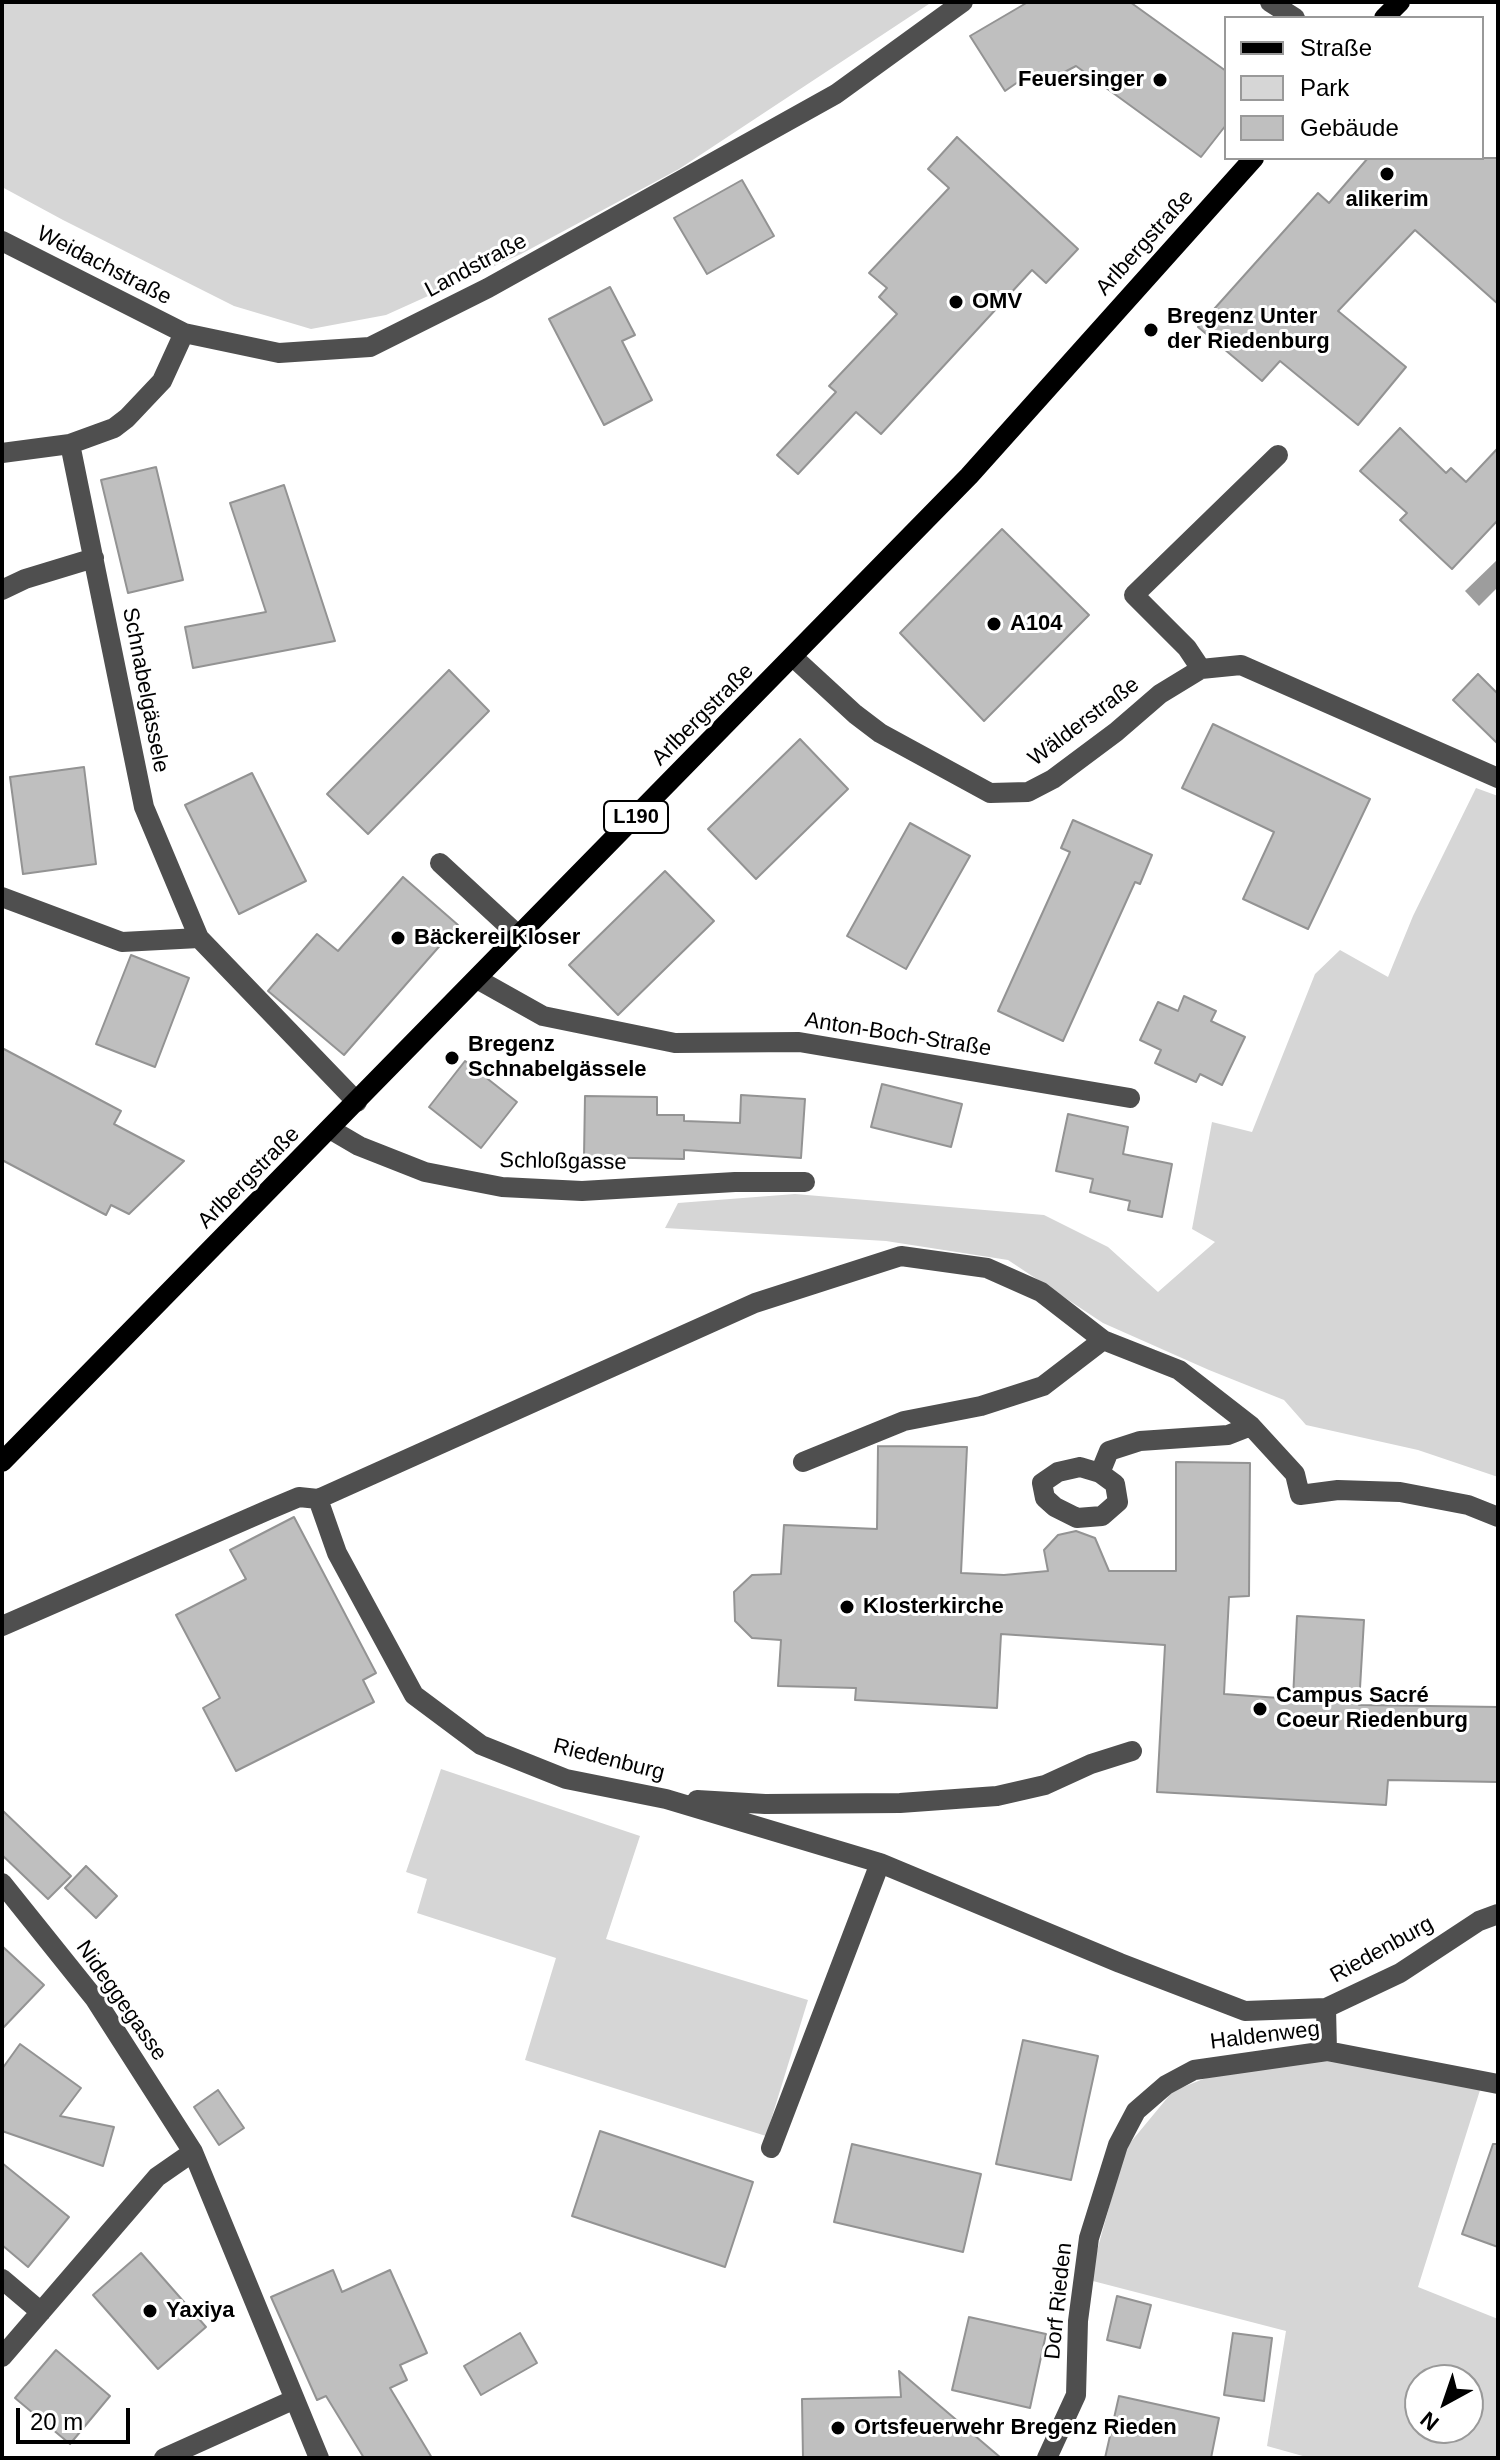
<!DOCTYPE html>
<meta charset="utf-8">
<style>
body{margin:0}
#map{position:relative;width:1500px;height:2460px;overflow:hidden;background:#fff;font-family:Helvetica,sans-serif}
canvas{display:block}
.frame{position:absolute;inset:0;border:4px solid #000;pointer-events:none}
.legend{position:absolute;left:1224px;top:16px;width:260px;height:144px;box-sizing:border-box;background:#fff;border:2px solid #999;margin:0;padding:10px 14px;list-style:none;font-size:24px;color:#000}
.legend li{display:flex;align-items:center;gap:16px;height:40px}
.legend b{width:40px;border:2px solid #999}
.north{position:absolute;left:1404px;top:2364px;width:80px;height:80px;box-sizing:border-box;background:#fff;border:2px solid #999;border-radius:50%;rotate:220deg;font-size:22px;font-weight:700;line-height:32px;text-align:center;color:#000}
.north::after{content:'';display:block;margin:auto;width:28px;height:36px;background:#000;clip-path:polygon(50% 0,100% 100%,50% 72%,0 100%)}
.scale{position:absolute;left:16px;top:2408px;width:114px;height:36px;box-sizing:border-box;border:4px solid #000;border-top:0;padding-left:10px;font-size:24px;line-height:28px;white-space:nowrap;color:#000;-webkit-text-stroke:6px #fff;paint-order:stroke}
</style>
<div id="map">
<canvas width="1500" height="2460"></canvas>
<div class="frame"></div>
<ul class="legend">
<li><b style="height:10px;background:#000"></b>Straße</li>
<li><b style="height:22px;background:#d6d6d6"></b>Park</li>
<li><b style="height:22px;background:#bfbfbf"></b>Gebäude</li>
</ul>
<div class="north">N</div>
<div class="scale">20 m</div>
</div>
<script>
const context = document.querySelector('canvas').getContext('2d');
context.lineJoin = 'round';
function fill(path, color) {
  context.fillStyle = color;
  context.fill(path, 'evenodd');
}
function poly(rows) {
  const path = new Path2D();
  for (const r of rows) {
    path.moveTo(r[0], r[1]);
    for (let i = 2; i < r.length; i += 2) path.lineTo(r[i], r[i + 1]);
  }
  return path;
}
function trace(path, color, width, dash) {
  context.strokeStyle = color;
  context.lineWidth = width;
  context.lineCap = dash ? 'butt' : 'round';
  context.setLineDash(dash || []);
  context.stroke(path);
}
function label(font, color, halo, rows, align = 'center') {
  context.font = font + ' Helvetica,sans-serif';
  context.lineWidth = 6;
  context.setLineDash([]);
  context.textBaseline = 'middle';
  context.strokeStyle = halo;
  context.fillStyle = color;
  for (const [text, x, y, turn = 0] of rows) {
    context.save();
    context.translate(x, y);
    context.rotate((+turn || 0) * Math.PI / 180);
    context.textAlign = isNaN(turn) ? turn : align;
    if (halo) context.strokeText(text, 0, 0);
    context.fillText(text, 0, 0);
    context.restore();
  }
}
const green = poly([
 [2,2,932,2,679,169,521,254,386,315,311,329,234,306,63,220,2,187],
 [1476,788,1498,796,1498,1477,1418,1450,1306,1425,1284,1400,1209,1370,1103,1323,1008,1260,886,1241,665,1228,678,1203,795,1194,1044,1215,1108,1247,1158,1292,1215,1242,1192,1229,1212,1122,1252,1132,1315,974,1340,950,1388,977,1413,916],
 [441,1769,640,1836,606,1939,808,2000,766,2136,525,2060,556,1958,417,1913,427,1879,406,1872],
 [1324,2059,1481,2087,1418,2287,1498,2319,1498,2458,1310,2458,1267,2446,1286,2331,1089,2280,1125,2149,1173,2091,1226,2070],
 [1420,2380,1468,2380,1468,2428,1420,2428]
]);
const water = poly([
 [1498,559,1498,587,1479,606,1465,591]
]);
const building = poly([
 [1028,2,1130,2,1226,71,1226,125,1201,157,1076,66,1038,86,1031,73,1005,91,970,36,1028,2],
 [957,137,1078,249,1046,283,1032,270,881,434,856,412,798,474,777,455,836,392,829,386,897,314,879,297,887,288,869,273,949,188,928,169,957,137],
 [1368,158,1498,158,1498,304,1415,230,1338,311,1406,367,1358,425,1280,361,1262,381,1198,327,1318,193,1329,203,1368,158],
 [742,180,774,236,707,274,674,218,742,180],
 [610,287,635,335,622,341,652,400,604,425,549,319,610,287],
 [1400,428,1446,473,1451,468,1466,482,1498,448,1498,520,1452,569,1400,520,1407,513,1360,471,1400,428],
 [156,467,183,580,128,593,101,480,156,467],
 [284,485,335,641,193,668,185,627,266,612,230,503,284,485],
 [1002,529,1089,615,984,721,900,633,1002,529],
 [449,670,489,711,368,834,327,794,449,670],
 [1478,674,1498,694,1498,744,1453,700,1478,674],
 [1213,724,1370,799,1308,929,1243,899,1274,832,1182,788,1213,724],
 [800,739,848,789,756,879,708,829,800,739],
 [84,767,96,864,23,874,10,777,84,767],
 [252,773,306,881,239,914,185,805,252,773],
 [1073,820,1152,855,1140,884,1135,882,1063,1041,998,1011,1070,852,1061,848,1073,820],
 [910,823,970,856,906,969,847,936,910,823],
 [665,871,714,921,618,1015,569,965,665,871],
 [403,877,458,925,344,1055,268,991,317,934,338,951,403,877],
 [131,955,189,978,155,1067,96,1044,131,955],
 [1184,996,1216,1011,1211,1021,1245,1037,1222,1085,1200,1074,1196,1082,1155,1063,1161,1050,1140,1040,1158,1002,1178,1011,1184,996],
 [2,1048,121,1111,114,1124,184,1161,129,1214,111,1205,106,1215,2,1160,2,1048],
 [465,1061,517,1102,481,1148,429,1107,465,1061],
 [882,1084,962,1104,951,1147,871,1127,882,1084],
 [741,1095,805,1099,801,1158,684,1150,684,1159,584,1157,585,1096,657,1097,657,1115,684,1115,684,1121,740,1123,741,1095],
 [1068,1114,1128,1127,1123,1154,1172,1164,1162,1217,1128,1210,1130,1201,1090,1192,1093,1179,1056,1171,1068,1114],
 [878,1446,967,1447,961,1573,1004,1575,1048,1571,1044,1550,1058,1535,1076,1531,1095,1538,1109,1571,1176,1571,1176,1462,1250,1463,1249,1596,1229,1597,1224,1694,1293,1699,1297,1616,1364,1620,1359,1705,1498,1707,1498,1782,1388,1780,1386,1805,1157,1792,1165,1645,1001,1634,997,1708,855,1700,856,1688,778,1686,781,1640,752,1638,735,1621,734,1592,752,1575,781,1574,784,1525,877,1529,878,1446],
 [294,1517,376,1673,363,1680,374,1702,236,1771,203,1708,220,1698,176,1615,246,1579,230,1550,294,1517],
 [2,1810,71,1876,48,1899,2,1855,2,1810],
 [86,1866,117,1896,96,1918,65,1888,86,1866],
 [2,1946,44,1985,2,2029,2,1946],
 [1023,2040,1098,2056,1071,2180,996,2164,1023,2040],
 [20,2044,81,2088,60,2116,114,2127,103,2166,2,2131,2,2069,20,2044],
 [218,2090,244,2128,219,2145,194,2107,218,2090],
 [600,2131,753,2182,725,2267,572,2216,600,2131],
 [852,2144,981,2174,963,2252,834,2222,852,2144],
 [1493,2144,1498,2144,1498,2247,1462,2234,1493,2144],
 [2,2163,69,2217,28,2267,2,2245,2,2163],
 [141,2253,206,2327,158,2369,93,2295,141,2253],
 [333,2270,342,2292,390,2270,427,2353,400,2365,407,2380,390,2388,432,2458,364,2458,326,2396,317,2400,271,2297,333,2270],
 [1117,2296,1151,2305,1140,2348,1107,2340,1117,2296],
 [969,2317,1046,2334,1030,2408,952,2390,969,2317],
 [520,2333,537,2363,481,2395,464,2366,520,2333],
 [1233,2333,1272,2338,1264,2401,1224,2395,1233,2333],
 [56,2350,110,2396,70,2444,15,2398,56,2350],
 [899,2371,1001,2458,803,2458,802,2399,901,2397,899,2371],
 [1119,2396,1219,2418,1211,2458,1105,2458,1119,2396]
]);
const minor = poly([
 [1270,2,1295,18],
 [2,241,184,333,279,353,370,347,488,288,836,94,963,2],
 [70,444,144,807,199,938,357,1102],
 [2,453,70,444,114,428,127,418,162,381,184,333],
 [2,590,25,579,94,558],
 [793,657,855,714,880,733,990,793,1028,792,1053,779,1116,732,1160,694,1201,669,1241,665,1498,778],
 [1201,669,1187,648,1134,595,1278,455],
 [440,863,519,936],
 [2,897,122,942,199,938],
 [477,979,543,1016,675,1043,799,1042,1130,1098],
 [330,1129,359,1146,425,1172,502,1187,582,1191,735,1182,805,1182],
 [803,1462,904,1421,981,1406,1043,1386,1103,1340],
 [1080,1467,1100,1473,1115,1484,1118,1502,1102,1516,1077,1518,1055,1507,1045,1498,1042,1483,1058,1472,1080,1467],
 [1100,1473,1109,1451,1140,1441,1228,1435,1251,1426],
 [318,1499,337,1553,414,1695,481,1745,566,1779,666,1799,880,1863,1120,1963,1245,2011,1326,2008,1400,1973,1479,1921,1498,1914],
 [2,1626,268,1510,299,1497,318,1499,755,1303,901,1256,987,1268,1041,1292,1103,1340,1179,1370,1251,1426,1295,1474,1300,1495,1338,1490,1400,1492,1468,1505,1498,1517],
 [697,1800,765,1804,900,1803,997,1796,1045,1785,1091,1764,1132,1751],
 [2,1883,95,1999,193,2152,319,2458],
 [1326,2008,1327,2051],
 [771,2148,880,1863],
 [2,2279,41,2312],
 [2,2357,157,2177,193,2152],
 [164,2458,293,2400],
 [1047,2458,1076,2395,1078,2321,1089,2238,1118,2145,1136,2111,1166,2085,1194,2070,1327,2051,1498,2084]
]);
const major = poly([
 [1384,18,1400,2],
 [2,1462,969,476,1254,158]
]);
const markers = [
 [1160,80,8,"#000"],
 [1387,174,8,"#000"],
 [956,302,8,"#000"],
 [1151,330,8,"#000"],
 [994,624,8,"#000"],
 [398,938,8,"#000"],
 [452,1058,8,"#000"],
 [847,1607,8,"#000"],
 [1260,1709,8,"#000"],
 [150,2311,8,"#000"],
 [838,2428,8,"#000"]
];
const shields = [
 [636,817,64]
];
const shieldNames = [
 ["L190",636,817]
];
const poiNames = [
 ["Feuersinger",1144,80,"right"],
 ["alikerim",1387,200,"center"],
 ["OMV",972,302],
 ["Bregenz Unter",1167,317],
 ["der Riedenburg",1167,342],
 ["A104",1010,624],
 ["Bäckerei Kloser",414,938],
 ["Bregenz",468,1045],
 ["Schnabelgässele",468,1070],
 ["Klosterkirche",863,1607],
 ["Campus Sacré",1276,1696],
 ["Coeur Riedenburg",1276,1721],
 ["Yaxiya",166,2311],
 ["Ortsfeuerwehr Bregenz Rieden",854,2428]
];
const streetNames = [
 ["Arlbergstraße",1145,243,-48],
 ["Weidachstraße",104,266,27],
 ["Landstraße",476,266,-28],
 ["Schnabelgässele",145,690,79],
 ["Arlbergstraße",703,715,-45],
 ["Wälderstraße",1084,722,-37],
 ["Anton-Boch-Straße",898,1035,9],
 ["Schloßgasse",563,1162,1],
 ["Arlbergstraße",249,1178,-45],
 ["Riedenburg",609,1760,14],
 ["Riedenburg",1382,1950,-29],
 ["Nideggegasse",121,2001,55],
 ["Haldenweg",1265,2036,-7],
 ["Dorf Rieden",1059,2301,-84]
];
fill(green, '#d6d6d6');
fill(water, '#9d9d9d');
fill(building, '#bfbfbf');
trace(building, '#939393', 2);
trace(minor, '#4f4f4f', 20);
trace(major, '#000', 20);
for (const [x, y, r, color] of markers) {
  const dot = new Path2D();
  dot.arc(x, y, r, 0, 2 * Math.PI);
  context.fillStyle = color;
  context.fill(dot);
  trace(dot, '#fff', 3);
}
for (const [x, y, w] of shields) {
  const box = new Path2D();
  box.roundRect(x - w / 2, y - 16, w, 32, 6);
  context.fillStyle = '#fff';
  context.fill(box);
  trace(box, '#000', 2);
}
label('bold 20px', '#000', null, shieldNames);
label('bold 22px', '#000', '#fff', poiNames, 'left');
label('22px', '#000', '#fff', streetNames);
</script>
